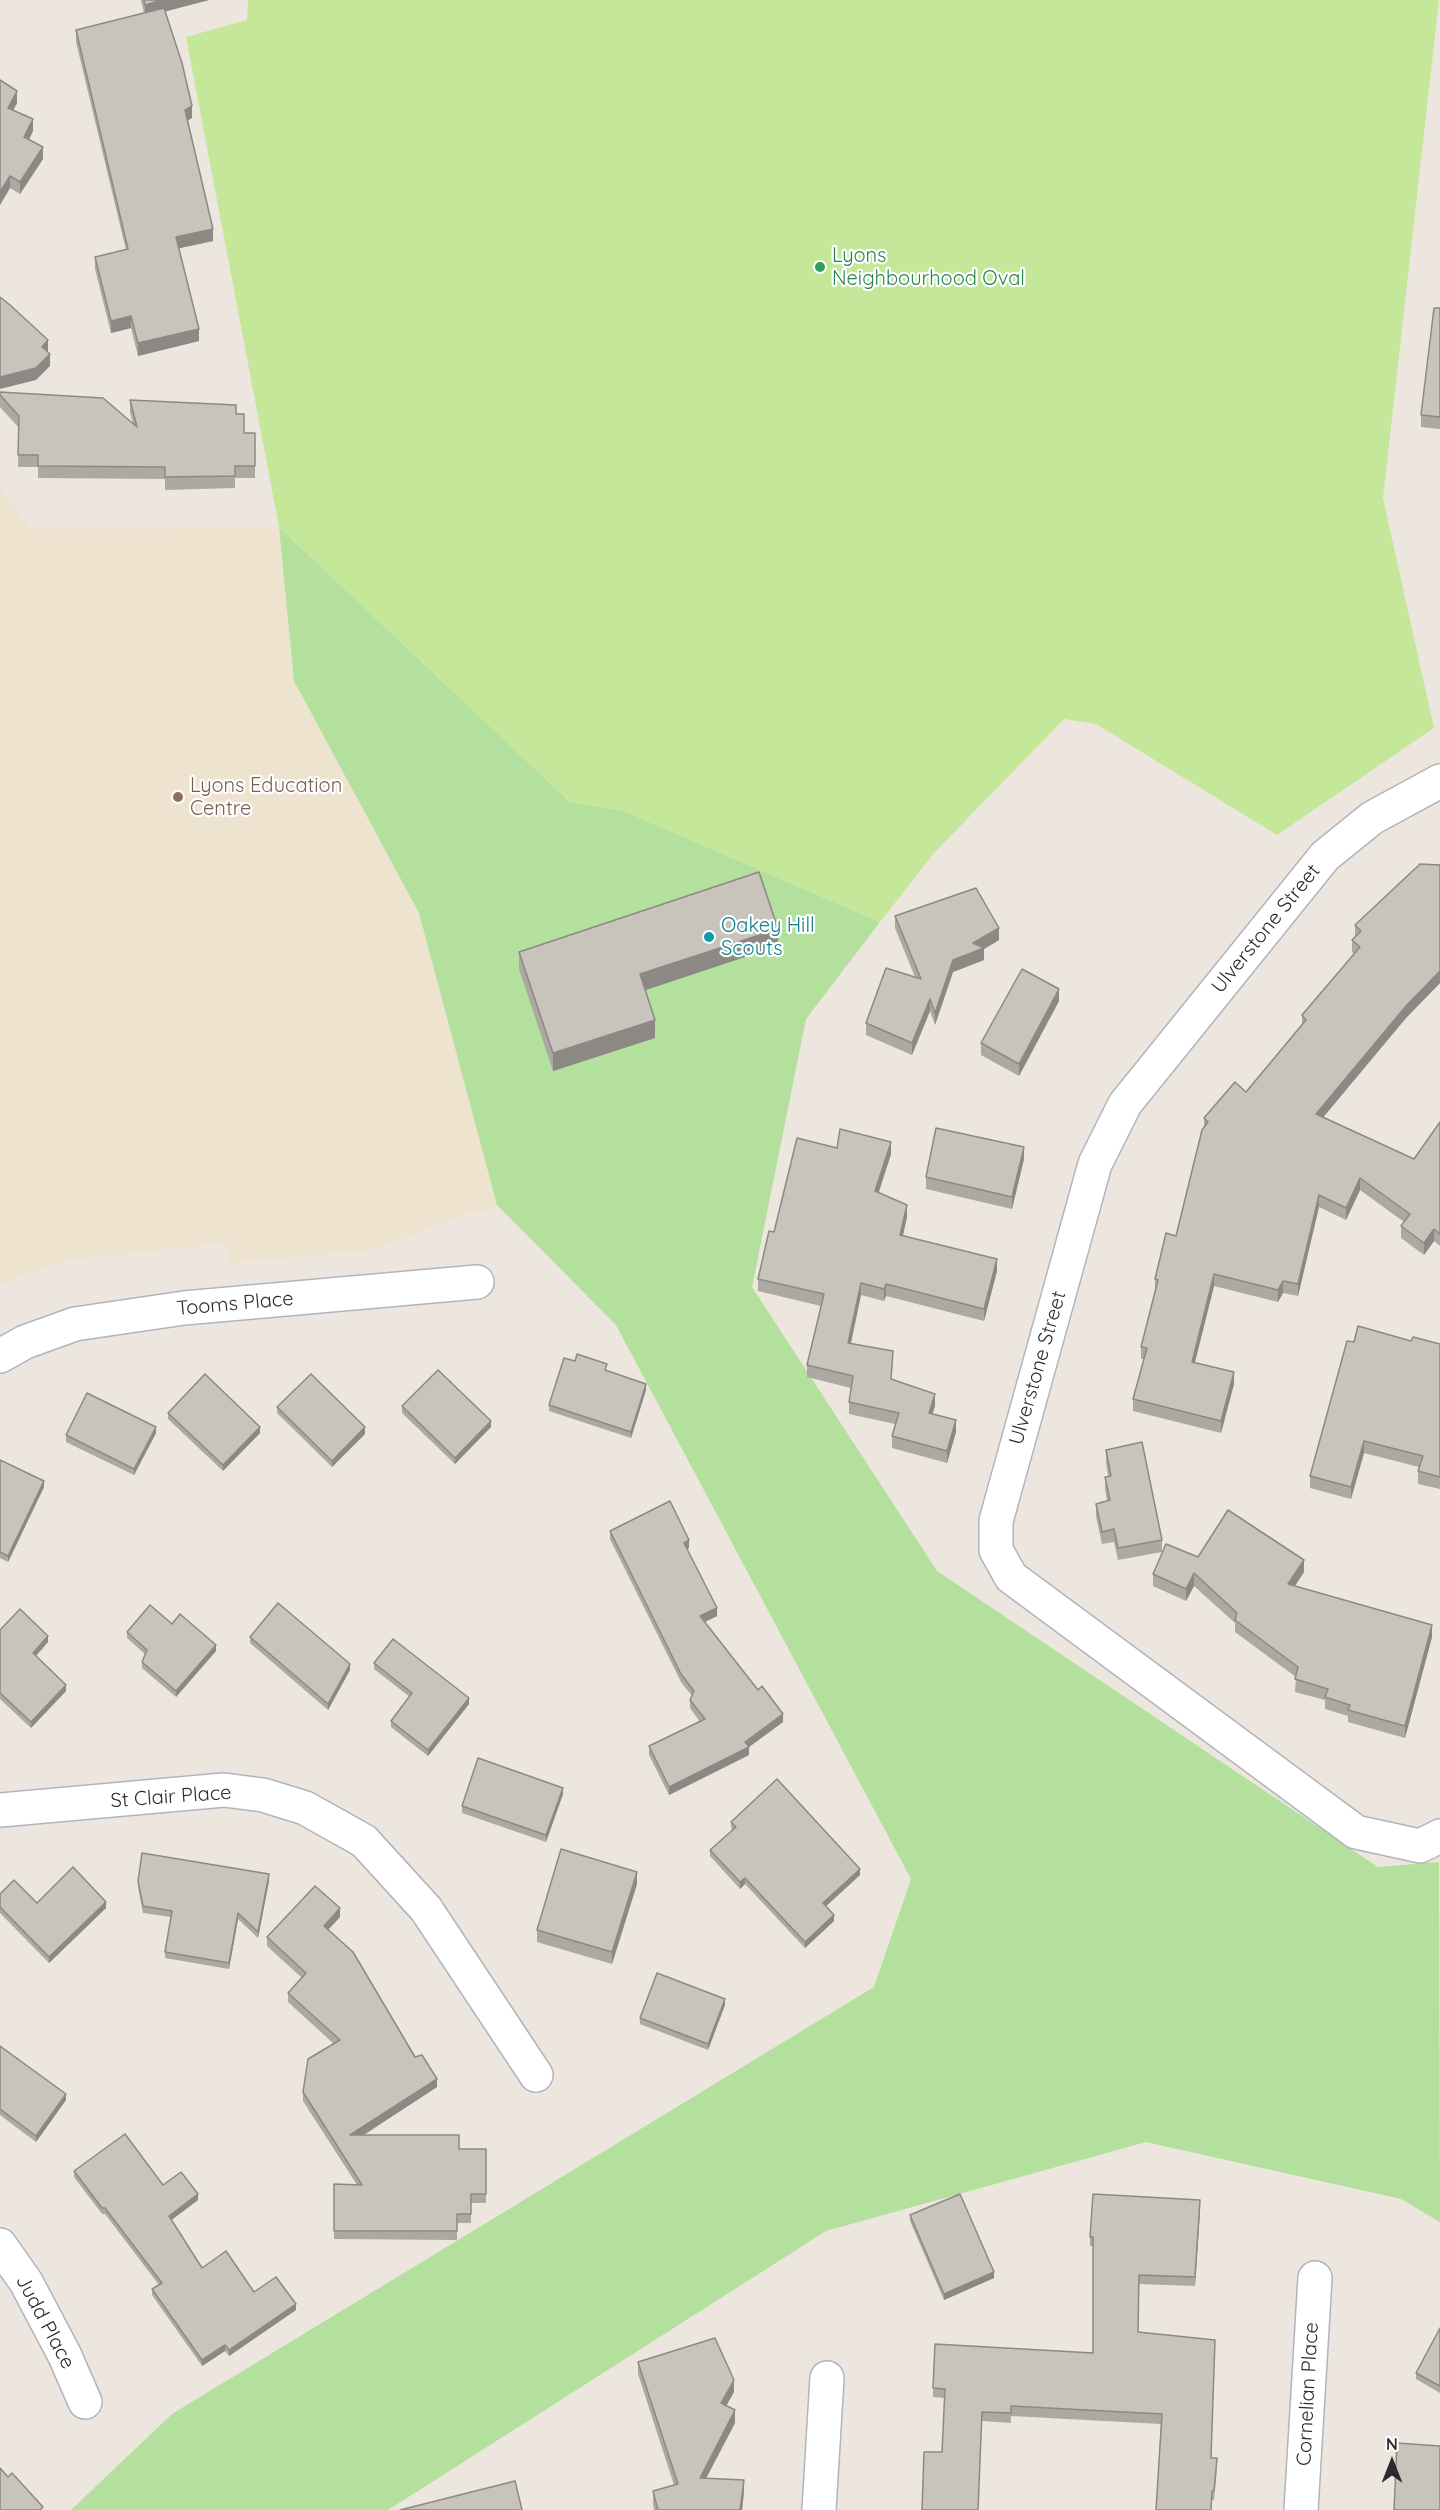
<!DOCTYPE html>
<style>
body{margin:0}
#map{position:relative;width:1440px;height:2510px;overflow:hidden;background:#ece6de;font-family:Quicksand,sans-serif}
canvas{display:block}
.north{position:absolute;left:1362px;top:2432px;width:60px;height:60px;-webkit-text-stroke:4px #fff;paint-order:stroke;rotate:0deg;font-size:16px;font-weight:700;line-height:24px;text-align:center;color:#2b2b2b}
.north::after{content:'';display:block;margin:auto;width:21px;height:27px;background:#2b2b2b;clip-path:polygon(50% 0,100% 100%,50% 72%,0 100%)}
</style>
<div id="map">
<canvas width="1440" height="2510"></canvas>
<div class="north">N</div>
</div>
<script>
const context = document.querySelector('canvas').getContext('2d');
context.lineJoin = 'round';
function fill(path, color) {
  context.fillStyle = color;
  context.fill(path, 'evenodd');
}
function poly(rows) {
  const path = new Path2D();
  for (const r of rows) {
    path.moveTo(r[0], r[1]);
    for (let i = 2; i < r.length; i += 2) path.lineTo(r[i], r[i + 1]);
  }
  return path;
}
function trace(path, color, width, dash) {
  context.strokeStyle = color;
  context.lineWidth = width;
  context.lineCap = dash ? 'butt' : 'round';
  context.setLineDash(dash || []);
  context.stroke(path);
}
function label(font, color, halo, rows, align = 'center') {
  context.font = font + ' Quicksand,sans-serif';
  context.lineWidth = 4.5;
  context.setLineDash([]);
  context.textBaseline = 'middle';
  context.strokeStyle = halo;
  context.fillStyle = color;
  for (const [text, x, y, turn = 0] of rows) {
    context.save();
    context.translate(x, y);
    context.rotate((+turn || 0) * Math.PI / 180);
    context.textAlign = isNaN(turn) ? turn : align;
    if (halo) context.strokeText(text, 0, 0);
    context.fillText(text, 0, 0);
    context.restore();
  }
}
const education = poly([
 [0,487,32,530,279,527,294,681,419,913,497,1205,487,1212,470,1213,372,1250,229,1263,226,1243,72,1260,22,1274,0,1287]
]);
const green = poly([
 [279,527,570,802,624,811,880,922,806,1019,752,1287,937,1571,1378,1867,1439,1862,1440,2222,1401,2199,1146,2142,826,2231,388,2510,71,2510,172,2414,874,1987,911,1879,616,1325,497,1205,419,913,294,681]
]);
const pitch = poly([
 [248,0,1439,0,1383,498,1434,728,1277,835,1096,724,1064,719,934,853,880,922,624,811,570,802,279,527,186,37,247,20]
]);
const minor = poly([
 [1440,781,1372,818,1325,856,1125,1104,1095,1164,996,1521,996,1550,1011,1577,1356,1832,1420,1846,1440,1836],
 [0,1356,25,1342,75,1324,184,1308,477,1282],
 [0,1810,224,1790,263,1795,305,1808,364,1841,426,1909,536,2075],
 [0,2245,26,2282,65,2356,85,2402],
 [819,2510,827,2378],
 [1301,2510,1315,2278]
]);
const wall = poly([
 [141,0,209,0,165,11,192,118,188,120,213,241,179,248,199,341,138,356,131,328,111,333,95,269,95,257,126,250,76,42,76,30,144,13],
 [0,80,17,103,13,110,33,131,29,140,43,159,20,194,10,188,0,205],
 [1440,308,1440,429,1421,427,1421,415],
 [0,392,133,424,130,412,130,400,236,414,244,433,255,433,255,478,235,478,235,488,165,490,165,479,38,478,38,467,18,467,19,428,0,407],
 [1440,865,1440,983,1406,1018,1323,1117,1414,1159,1440,1122,1440,1246,1434,1241,1424,1255,1401,1238,1401,1226,1404,1222,1360,1190,1346,1220,1319,1207,1298,1296,1283,1293,1278,1302,1214,1286,1195,1362,1234,1384,1221,1433,1133,1411,1133,1399,1144,1359,1141,1359,1141,1347,1155,1292,1155,1279,1176,1236,1204,1128,1204,1118,1246,1092,1302,1024,1302,1015,1354,954,1352,952,1352,940,1355,937,1355,925],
 [895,916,999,940,984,949,984,960,953,972,935,1025,930,1011,912,1055,866,1035,866,1023,915,977,895,928],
 [778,946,645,990,655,1038,553,1071,519,969,519,952],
 [1059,1001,1019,1076,981,1055,981,1043],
 [837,1148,891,1154,879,1192,907,1217,903,1236,997,1271,984,1321,886,1296,884,1301,861,1295,851,1344,893,1363,891,1380,935,1406,932,1414,956,1432,947,1463,892,1448,892,1436,895,1424,849,1414,849,1402,851,1388,807,1377,807,1365,821,1306,758,1291,758,1279,774,1232],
 [1024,1159,1012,1209,926,1189,926,1177],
 [1354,1342,1440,1344,1440,1489,1418,1484,1418,1471,1419,1467,1364,1453,1351,1499,1310,1488,1310,1476],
 [607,1371,646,1390,631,1438,549,1411,549,1405],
 [402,1406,491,1427,455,1464,402,1413],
 [277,1407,365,1434,332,1467,277,1413],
 [168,1413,260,1433,223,1471,168,1419],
 [156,1433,134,1475,66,1442,66,1435],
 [1106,1450,1162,1540,1162,1552,1118,1560,1114,1542,1102,1544,1096,1516,1096,1504,1107,1501,1105,1489,1105,1477,1108,1476,1106,1462],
 [0,1460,44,1487,8,1562,0,1558],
 [610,1531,689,1548,687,1549,717,1616,705,1622,783,1722,749,1747,749,1755,669,1795,649,1755,649,1746,700,1722,690,1708,690,1700,692,1696,681,1682,610,1539],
 [1198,1557,1304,1572,1295,1586,1432,1637,1405,1738,1348,1722,1348,1716,1325,1709,1325,1700,1295,1692,1296,1677,1235,1632,1235,1623,1194,1586,1186,1601,1153,1586,1153,1574],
 [0,1630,48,1642,36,1656,66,1691,31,1728,0,1699],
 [127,1632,216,1651,176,1697,142,1668,142,1662,146,1655,127,1638],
 [250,1637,350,1670,328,1710,250,1643],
 [374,1663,469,1704,428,1756,391,1727,391,1721,410,1697,374,1669],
 [563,1794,546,1842,462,1813,462,1806],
 [731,1822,860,1875,826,1906,834,1921,805,1948,745,1884,740,1889,710,1856,710,1850,733,1830,731,1828],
 [138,1881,269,1881,258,1938,238,1919,229,1969,165,1958,165,1952,171,1917,143,1913,138,1887],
 [637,1884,612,1964,537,1942,537,1930],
 [0,1894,37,1903,106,1908,49,1963,0,1913],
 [340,1917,328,1930,415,2057,437,2087,363,2135,459,2149,486,2149,486,2203,471,2203,471,2223,457,2223,457,2240,334,2239,334,2184,357,2185,303,2101,303,2092,334,2044,288,2002,288,1993,302,1978,267,1946,267,1937],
 [725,2005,708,2050,640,2024,640,2018],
 [0,2046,66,2100,36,2142,0,2115],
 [74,2171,163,2185,198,2200,171,2220,202,2268,296,2310,229,2356,225,2351,202,2366,152,2295,152,2289,159,2285,105,2214,102,2214,74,2177],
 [1200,2210,1195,2286,1139,2284,1138,2332,1217,2468,1214,2500,1212,2500,1211,2510,1156,2510,1161,2424,1011,2416,1011,2423,982,2421,945,2398,933,2397,933,2388,1093,2353,1093,2246,1090,2246,1090,2237],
 [910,2215,994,2278,944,2300,910,2221],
 [1440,2328,1440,2393,1416,2379,1416,2373],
 [638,2362,734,2392,726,2406,735,2423,706,2478,744,2492,742,2510,654,2510,653,2503,653,2491,674,2485,638,2374]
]);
const shadedWall = poly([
 [162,0,209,0,145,17,145,5],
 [17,91,17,103,8,120,8,108],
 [192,106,192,118,185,122,185,110],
 [33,119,33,131,24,149,24,137],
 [43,147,43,159,20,194,20,182],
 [10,176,10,188,0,205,0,192],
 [213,229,213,241,176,249,176,237],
 [131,316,131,328,111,333,111,321],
 [199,329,199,341,138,356,138,343],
 [48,340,48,352,42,359,42,347],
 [50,354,50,366,36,380,0,389,0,377],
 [999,928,999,940,984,949,984,960,953,972,935,1025,935,1013,953,960,973,943],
 [778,929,778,946,640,992,640,974],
 [1440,971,1440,983,1406,1018,1316,1126,1316,1114,1406,1006],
 [1059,989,1059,1001,1019,1076,1019,1064],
 [930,999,930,1011,912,1055,912,1043],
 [655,1020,655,1038,553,1071,553,1053],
 [891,1142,891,1154,875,1203,875,1191],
 [1024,1147,1024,1159,1012,1209,1012,1197],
 [1360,1178,1360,1190,1346,1220,1346,1208],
 [1319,1195,1319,1207,1298,1296,1298,1284],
 [907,1205,907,1217,900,1247,900,1235],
 [1434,1229,1434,1241,1424,1255,1424,1243],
 [997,1259,997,1271,984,1321,984,1309],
 [1214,1274,1214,1286,1192,1374,1192,1362],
 [1283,1281,1283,1293,1278,1302,1278,1290],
 [861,1283,861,1295,848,1355,848,1343],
 [886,1284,886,1296,884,1301,884,1289],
 [1234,1372,1234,1384,1221,1433,1221,1421],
 [646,1384,646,1390,631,1438,631,1432],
 [935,1394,935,1406,929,1425,929,1413],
 [956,1420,956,1432,947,1463,947,1451],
 [491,1421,491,1427,455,1464,455,1458],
 [156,1427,156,1433,134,1475,134,1469],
 [260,1427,260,1433,223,1471,223,1465],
 [365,1427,365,1434,332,1467,332,1461],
 [1364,1441,1364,1453,1351,1499,1351,1487],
 [44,1481,44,1487,8,1562,8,1556],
 [689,1540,689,1548,684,1551,684,1543],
 [1304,1560,1304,1572,1288,1596,1288,1584],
 [1194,1573,1194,1586,1186,1601,1186,1589],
 [717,1608,717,1616,700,1624,700,1616],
 [1432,1625,1432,1637,1405,1738,1405,1726],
 [48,1636,48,1642,33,1659,33,1653],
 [216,1645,216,1651,176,1697,176,1691],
 [350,1664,350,1670,328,1710,328,1704],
 [66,1685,66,1691,31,1728,31,1722],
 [469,1698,469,1704,428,1756,428,1750],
 [783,1714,783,1722,749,1747,749,1755,669,1795,669,1787,745,1742],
 [563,1788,563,1794,546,1842,546,1835],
 [860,1869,860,1875,823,1909,823,1903],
 [637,1872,637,1884,612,1964,612,1952],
 [269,1874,269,1881,258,1938,258,1932],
 [745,1878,745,1884,740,1889,740,1882],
 [106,1902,106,1908,49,1963,49,1957],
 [340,1908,340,1917,324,1934,324,1926],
 [238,1913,238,1919,229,1969,229,1963],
 [834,1915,834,1921,805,1948,805,1942],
 [725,1999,725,2005,708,2050,708,2044],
 [437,2079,437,2087,350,2144,350,2135],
 [66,2094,66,2100,36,2142,36,2136],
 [198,2194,198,2200,169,2222,169,2216],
 [1200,2200,1200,2210,1195,2286,1195,2277],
 [994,2272,994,2278,944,2300,944,2294],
 [296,2304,296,2310,229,2356,229,2350],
 [225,2345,225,2351,202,2366,202,2360],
 [734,2380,734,2392,721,2415,721,2403],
 [735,2410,735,2423,700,2490,700,2478],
 [744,2480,744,2492,742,2510,740,2510]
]);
const building = poly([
 [144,0,162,0,145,5,144,0],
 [164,8,182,63,192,106,185,110,213,229,176,237,199,329,138,343,131,316,111,321,95,257,128,249,76,30,164,8],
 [0,80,17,91,8,108,33,119,24,137,43,147,20,182,10,176,0,192,0,80],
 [0,297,10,305,48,340,42,347,50,354,36,368,0,377,0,297],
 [1434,308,1440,308,1440,417,1421,415,1434,308],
 [0,392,103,398,137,427,130,400,236,405,236,414,244,414,244,433,255,433,255,466,235,466,235,476,165,477,165,467,38,466,38,455,18,455,19,416,0,395,0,392],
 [1420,864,1440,865,1440,971,1406,1006,1316,1114,1414,1159,1440,1122,1440,1234,1434,1229,1424,1243,1401,1226,1410,1214,1360,1178,1346,1208,1319,1195,1298,1284,1283,1281,1278,1290,1214,1274,1192,1362,1234,1372,1221,1421,1133,1399,1147,1348,1141,1347,1158,1280,1155,1279,1166,1233,1176,1236,1202,1130,1208,1122,1204,1118,1235,1082,1246,1092,1306,1020,1302,1015,1360,947,1352,940,1361,931,1355,925,1420,864],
 [759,872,778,929,640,974,655,1020,553,1053,519,952,759,872],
 [976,888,999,928,973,943,984,948,953,960,935,1013,930,999,912,1043,866,1023,886,968,921,979,895,916,976,888],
 [1022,969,1059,989,1019,1064,981,1043,1022,969],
 [936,1128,1024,1147,1012,1197,926,1177,936,1128],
 [840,1129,891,1142,875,1191,907,1205,900,1235,997,1259,984,1309,886,1284,884,1289,861,1283,848,1343,893,1351,891,1379,935,1394,929,1413,956,1420,947,1451,892,1436,899,1413,849,1402,853,1376,807,1365,824,1294,758,1279,769,1231,774,1232,797,1138,837,1148,840,1129],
 [1358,1326,1411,1341,1413,1337,1440,1344,1440,1477,1418,1471,1423,1456,1364,1441,1351,1487,1310,1476,1347,1341,1354,1342,1358,1326],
 [577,1354,607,1364,605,1370,646,1384,631,1432,549,1405,564,1358,575,1361,577,1354],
 [438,1370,491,1421,455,1458,402,1406,438,1370],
 [205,1374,260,1427,223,1465,168,1413,205,1374],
 [311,1374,365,1427,332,1461,277,1407,311,1374],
 [87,1393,156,1427,134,1469,66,1435,87,1393],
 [1142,1442,1162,1540,1118,1548,1114,1529,1102,1532,1096,1504,1110,1500,1105,1477,1111,1476,1106,1450,1142,1442],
 [0,1460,44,1481,8,1556,0,1552,0,1460],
 [670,1501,689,1540,684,1543,717,1608,700,1616,758,1690,762,1686,783,1714,745,1742,749,1747,669,1787,649,1746,705,1719,690,1700,694,1691,681,1674,610,1531,670,1501],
 [1228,1510,1304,1560,1288,1584,1432,1625,1405,1726,1348,1710,1350,1705,1325,1697,1328,1689,1295,1679,1298,1667,1235,1620,1237,1613,1194,1573,1186,1589,1153,1574,1166,1544,1198,1557,1228,1510],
 [278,1603,350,1664,328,1704,250,1637,278,1603],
 [150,1605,172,1624,180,1614,216,1645,176,1691,142,1662,147,1650,127,1632,150,1605],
 [20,1609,48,1636,33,1653,66,1685,31,1722,0,1693,0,1630,20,1609],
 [393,1639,469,1698,428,1750,391,1721,412,1693,374,1663,393,1639],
 [478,1758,563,1788,546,1835,462,1806,478,1758],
 [777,1779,860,1869,823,1903,834,1915,805,1942,745,1878,740,1882,710,1850,736,1827,731,1822,777,1779],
 [561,1849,637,1872,612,1952,537,1930,561,1849],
 [142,1853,269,1874,258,1932,238,1913,229,1963,165,1952,172,1911,143,1906,138,1881,142,1853],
 [73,1867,106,1902,49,1957,0,1907,0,1894,14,1880,37,1903,73,1867],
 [315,1886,340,1908,324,1926,353,1952,415,2057,422,2055,437,2079,350,2135,459,2135,459,2149,486,2149,486,2194,471,2194,471,2214,457,2214,457,2231,334,2231,334,2184,362,2185,303,2092,308,2059,340,2040,288,1993,306,1973,267,1937,315,1886],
 [657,1973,725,1999,708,2044,640,2018,657,1973],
 [0,2046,66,2094,36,2136,0,2109,0,2046],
 [125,2134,163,2185,181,2172,198,2194,169,2216,202,2268,226,2251,254,2292,276,2277,296,2304,229,2350,225,2345,202,2360,152,2289,162,2283,105,2208,102,2208,74,2171,125,2134],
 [960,2194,994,2272,944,2294,910,2215,960,2194],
 [1093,2194,1200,2200,1195,2277,1139,2275,1138,2332,1215,2340,1211,2458,1217,2458,1214,2491,1212,2491,1211,2510,1156,2510,1162,2414,1011,2406,1011,2413,982,2412,978,2510,922,2510,924,2452,942,2452,945,2389,933,2388,935,2344,1093,2353,1093,2237,1090,2237,1093,2194],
 [1440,2328,1440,2386,1416,2373,1440,2328],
 [715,2338,734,2380,721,2403,735,2410,700,2478,744,2480,740,2510,658,2510,653,2491,678,2484,638,2362,715,2338],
 [1397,2443,1440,2446,1440,2510,1394,2510,1397,2443],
 [0,2468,8,2477,12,2473,43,2507,40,2510,0,2510,0,2468],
 [515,2481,522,2510,400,2510,515,2481]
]);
const markers = [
 [820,267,6,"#2e9e5b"],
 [178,797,6,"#8d6e63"],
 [709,937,6,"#0f9aa8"]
];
const leisureNames = [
 ["Lyons",832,256],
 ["Neighbourhood Oval",832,279]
];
const educationNames = [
 ["Lyons Education",190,786],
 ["Centre",190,809]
];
const cultureNames = [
 ["Oakey Hill",721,926],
 ["Scouts",721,949]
];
const streetNames = [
 ["Ulverstone Street",1266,929,-51],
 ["Tooms Place",235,1304,-5],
 ["Ulverstone Street",1038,1368,-74],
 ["St Clair Place",171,1797,-4],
 ["Judd Place",45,2322,62],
 ["Cornelian Place",1308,2394,-87]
];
fill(education, '#ede3ce');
fill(green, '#b3e09d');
fill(pitch, '#c5e799');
trace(minor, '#b1b4be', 36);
trace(minor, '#fff', 33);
fill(wall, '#aca9a2');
fill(shadedWall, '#8c8984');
fill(building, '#c8c4bc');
trace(building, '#8c8984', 1.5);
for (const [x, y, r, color] of markers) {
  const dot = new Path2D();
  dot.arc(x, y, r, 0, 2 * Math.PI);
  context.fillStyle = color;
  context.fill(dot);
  trace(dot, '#fff', 2);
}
label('20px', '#27864d', '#fff', leisureNames, 'left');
label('20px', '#785e54', '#fff', educationNames, 'left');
label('20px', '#0d838f', '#fff', cultureNames, 'left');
label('20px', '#2b2b2b', '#fff', streetNames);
</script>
